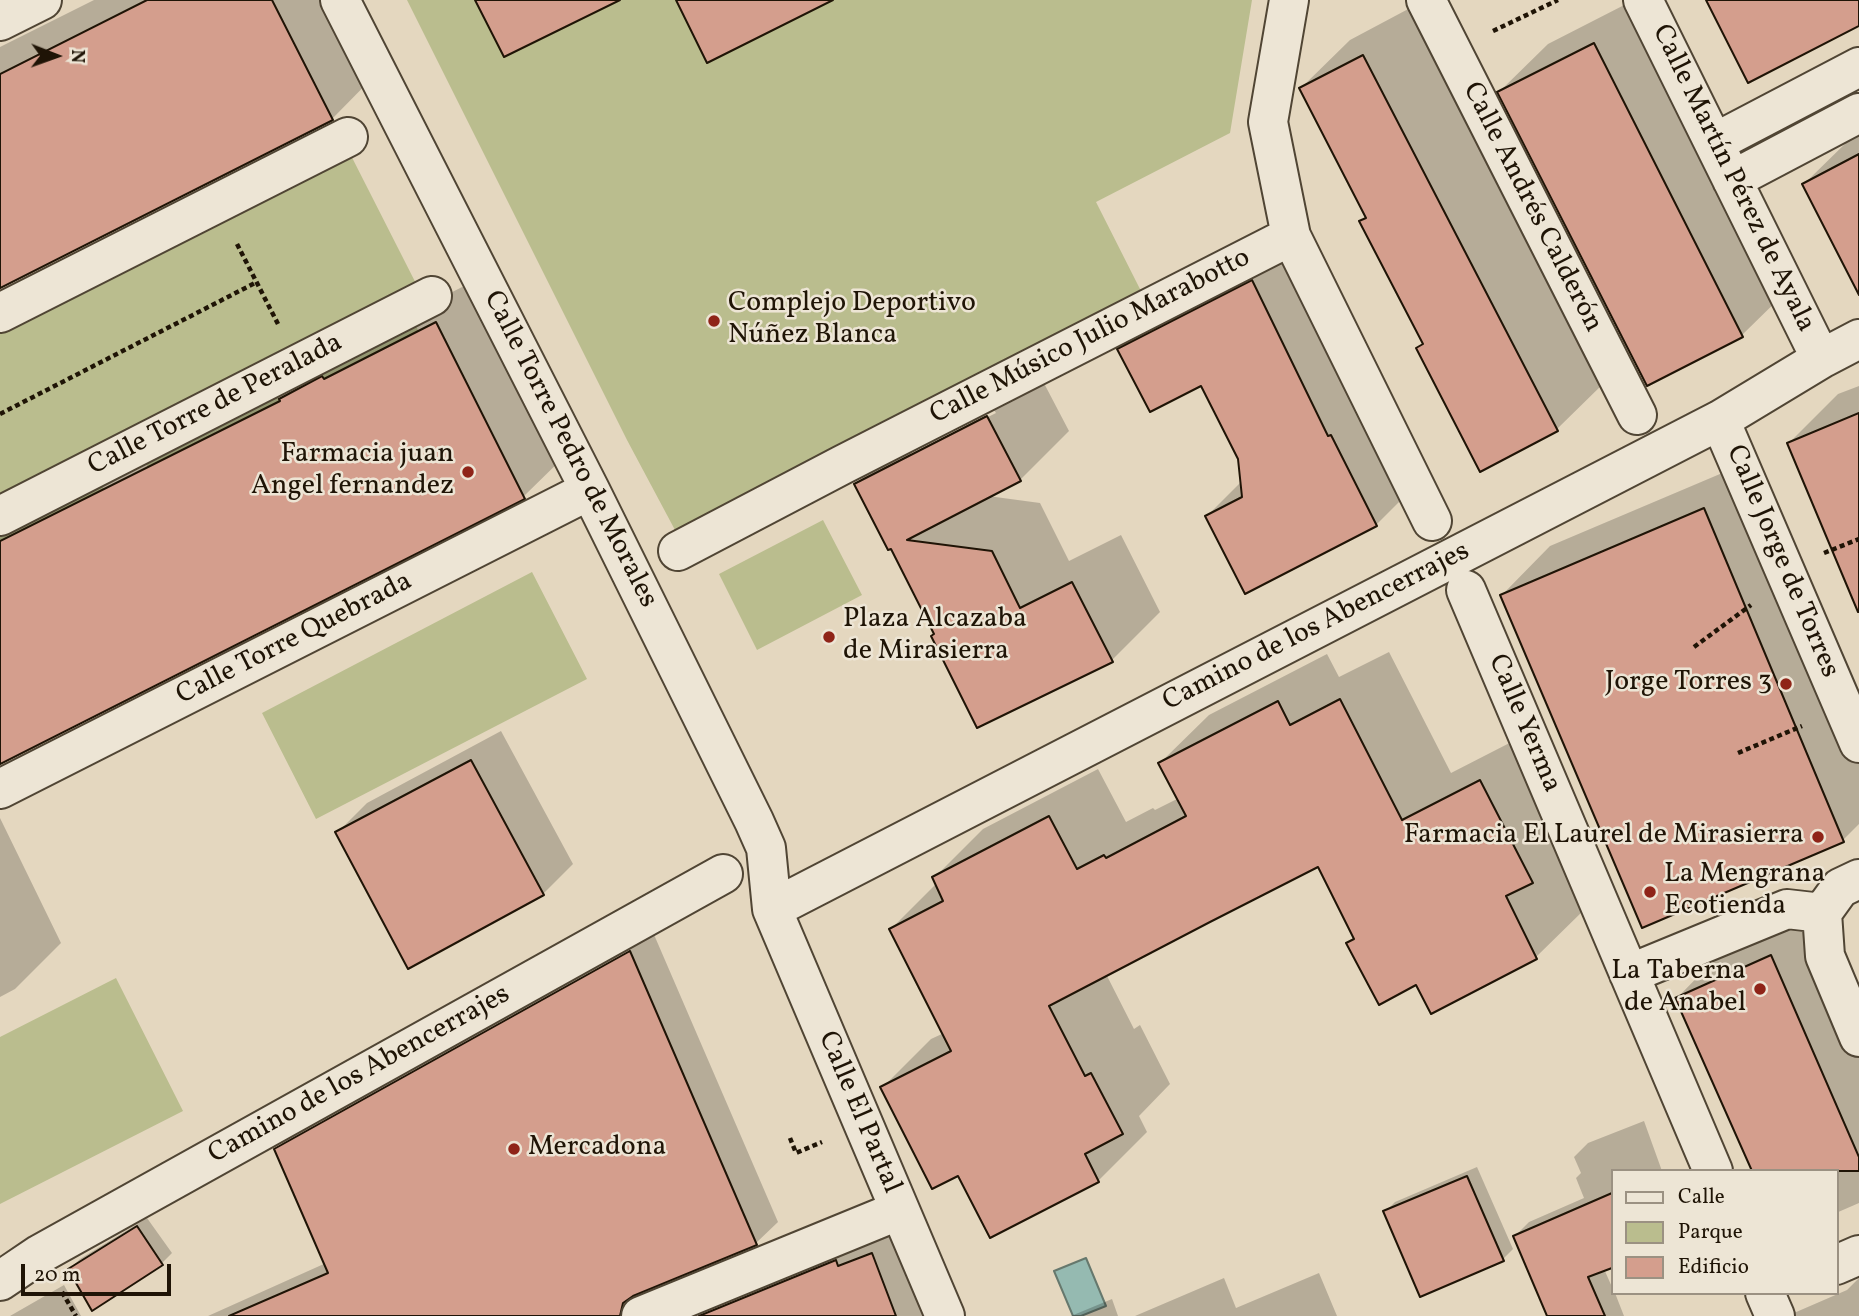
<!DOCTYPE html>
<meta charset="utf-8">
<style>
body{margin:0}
#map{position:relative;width:1859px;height:1316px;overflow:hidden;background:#e4d7bf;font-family:Vollkorn,serif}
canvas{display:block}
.legend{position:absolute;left:1611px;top:1169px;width:228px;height:126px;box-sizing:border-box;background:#ede5d5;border:2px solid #9b9182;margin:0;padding:9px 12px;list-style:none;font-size:21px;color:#1f1406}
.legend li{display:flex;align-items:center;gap:14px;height:35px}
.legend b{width:35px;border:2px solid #9b9182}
.north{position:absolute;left:21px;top:21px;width:70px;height:70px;-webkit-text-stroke:5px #ede5d5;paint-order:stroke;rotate:91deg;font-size:19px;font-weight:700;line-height:28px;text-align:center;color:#1f1406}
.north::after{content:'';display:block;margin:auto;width:24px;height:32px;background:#1f1406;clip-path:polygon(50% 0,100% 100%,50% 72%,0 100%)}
.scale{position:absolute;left:21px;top:1264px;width:150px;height:32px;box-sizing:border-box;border:4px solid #1f1406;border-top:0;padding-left:9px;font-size:21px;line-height:24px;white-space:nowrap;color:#1f1406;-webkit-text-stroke:5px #ede5d5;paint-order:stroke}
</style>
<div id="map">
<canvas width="1859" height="1316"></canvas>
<ul class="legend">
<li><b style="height:9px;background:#ede5d5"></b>Calle</li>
<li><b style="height:19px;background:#babd8e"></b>Parque</li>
<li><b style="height:19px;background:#d49e8d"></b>Edificio</li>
</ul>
<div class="north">N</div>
<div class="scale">20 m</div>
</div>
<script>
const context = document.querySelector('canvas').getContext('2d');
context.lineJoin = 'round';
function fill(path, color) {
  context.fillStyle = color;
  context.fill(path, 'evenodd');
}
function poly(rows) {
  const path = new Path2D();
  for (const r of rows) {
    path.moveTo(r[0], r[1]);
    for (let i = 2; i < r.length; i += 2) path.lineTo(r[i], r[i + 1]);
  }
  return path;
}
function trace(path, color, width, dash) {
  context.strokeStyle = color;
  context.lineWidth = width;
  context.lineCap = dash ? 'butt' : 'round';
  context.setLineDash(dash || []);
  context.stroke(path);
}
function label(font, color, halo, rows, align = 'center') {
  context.font = font + ' Vollkorn,serif';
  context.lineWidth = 5;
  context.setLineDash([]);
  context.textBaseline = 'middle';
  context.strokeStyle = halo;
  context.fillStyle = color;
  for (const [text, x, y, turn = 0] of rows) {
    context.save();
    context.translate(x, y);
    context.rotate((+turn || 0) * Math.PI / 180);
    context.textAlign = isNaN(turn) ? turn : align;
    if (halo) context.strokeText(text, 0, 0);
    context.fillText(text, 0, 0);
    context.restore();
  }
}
const green = poly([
 [407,0,1252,0,1230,133,1096,202,1142,293,834,452,675,530,627,440],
 [336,126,432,315,415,324,419,332,324,379,320,372,277,394,280,401,148,467,144,460,100,482,104,489,0,541,0,296],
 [823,520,862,595,757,650,719,574],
 [532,572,587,679,316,819,262,713],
 [116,978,183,1111,0,1204,0,1037]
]);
const water = poly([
 [1086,1258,1106,1306,1081,1316,1073,1316,1054,1271,1086,1258]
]);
const shadow = poly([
 [94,0,357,0,388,62,332,119,0,287,0,47],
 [1634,0,1791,287,1742,335,1648,384,1499,92,1548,44],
 [1412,7,1606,381,1557,429,1418,348,1424,342,1361,221,1367,216,1301,88,1350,40],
 [1859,133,1859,281,1804,184,1853,136],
 [1301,233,1425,476,1376,525,1207,516,1242,481,1240,458,1201,383,1119,350,1167,301],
 [482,277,570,451,523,497,0,762,0,520],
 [1036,368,1069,431,1020,480,988,496,1040,503,1069,561,1121,535,1160,612,1112,660,936,634,892,546,856,484,904,435],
 [994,410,996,413,911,456,911,452],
 [1859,386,1859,610,1789,443,1838,394],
 [1753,460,1859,713,1859,824,1843,840,1643,926,1502,595,1550,546],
 [1389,652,1451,773,1529,733,1585,909,1536,957,1432,1012,1417,983,1349,943,1355,937,1319,865,1106,974,1134,1029,1140,1025,1170,1084,1139,1116,1147,1132,1098,1181,959,1174,882,1088,931,1039,944,1033,891,929,937,883,934,878,983,829,1098,769,1126,822,1153,808,1155,810,1179,798,1160,763,1209,715,1327,654,1339,677],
 [501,731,573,864,543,894,337,833,367,803],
 [0,818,61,943,15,989,0,997],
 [1820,907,1859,998,1859,1203,1836,1213,1836,1171,1677,998,1725,949],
 [652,930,778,1222,756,1243,641,1291,642,1303,659,1316,208,1316,326,1263,276,1149,298,1127],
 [1644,1121,1662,1171,1612,1171,1612,1266,1604,1269,1612,1287,1612,1293,1615,1293,1624,1316,1548,1316,1515,1236,1529,1222,1584,1198,1576,1178,1581,1173,1574,1157,1588,1143],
 [1477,1167,1513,1249,1503,1259,1385,1212,1395,1202],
 [147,1218,172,1253,162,1263,92,1308,70,1269,80,1259],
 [894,1232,926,1316,663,1316],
 [1319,1273,1337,1316,1135,1316,1224,1278,1236,1308],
 [1859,1278,1859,1316,1787,1316,1847,1290],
 [64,1285,81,1316,10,1316],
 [1112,1299,1118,1316,1071,1316]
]);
const building = poly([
 [147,0,272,0,333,120,0,288,0,74,147,0],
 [475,0,620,0,504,57,475,0],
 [676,0,833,0,707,63,676,0],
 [1706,0,1859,0,1859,26,1748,83,1706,0],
 [1594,43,1743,337,1647,386,1497,92,1594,43],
 [1363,55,1558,431,1480,472,1416,348,1423,344,1359,221,1366,218,1299,88,1363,55],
 [1859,154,1859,295,1802,184,1859,154],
 [1252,280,1328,436,1331,435,1377,526,1245,594,1205,516,1242,497,1238,459,1201,386,1150,412,1117,349,1252,280],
 [436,322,525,499,0,764,0,541,280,401,279,399,322,376,324,379,436,322],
 [1859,413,1859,612,1858,612,1787,443,1859,413],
 [987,416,1021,481,907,540,992,551,1020,608,1072,582,1113,662,977,728,931,636,934,634,891,549,888,550,854,484,987,416],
 [1704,508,1844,842,1642,928,1500,595,1704,508],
 [1340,699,1402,820,1480,780,1533,883,1506,896,1537,959,1431,1014,1416,985,1379,1005,1346,943,1354,939,1318,867,1210,922,1049,1006,1085,1076,1091,1073,1123,1134,1085,1154,1099,1182,990,1238,958,1176,932,1189,880,1087,951,1051,889,929,943,901,932,877,1049,816,1077,869,1104,855,1106,858,1186,816,1158,763,1278,701,1290,725,1340,699],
 [471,760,544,895,408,969,335,832,471,760],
 [630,951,757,1245,633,1296,623,1303,620,1316,229,1316,328,1273,274,1149,630,951],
 [1771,955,1859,1157,1859,1171,1752,1171,1675,998,1771,955],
 [1467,1176,1504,1261,1420,1297,1383,1211,1467,1176],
 [1612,1193,1612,1268,1588,1277,1605,1316,1547,1316,1513,1236,1612,1193],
 [137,1226,163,1265,92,1311,68,1269,137,1226],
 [872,1253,896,1316,699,1316,836,1260,838,1266,872,1253]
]);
const path = poly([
 [1493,31,1558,0],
 [237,244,278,324],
 [0,414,257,282],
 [1824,553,1859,539],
 [1694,647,1751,605],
 [1738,753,1802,726],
 [790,1138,796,1153,822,1142],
 [62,1292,76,1316]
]);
const minor = poly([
 [340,0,590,490,754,821,766,848,772,909,945,1316],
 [1426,0,1637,415],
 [1643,0,1821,359],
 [0,21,42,0],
 [1714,143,1859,67],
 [1732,180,1859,113],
 [1291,236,1432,521],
 [0,313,348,137],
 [1720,420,1859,743],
 [0,516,432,296],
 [678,551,842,465,1291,236,1268,122,1289,0],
 [1466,590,1713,1171],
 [0,789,590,490],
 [772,909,1720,420,1821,359,1859,339],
 [1822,913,1825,956,1859,1037],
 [1822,913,1840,888,1859,879],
 [1629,974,1787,909,1822,913],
 [1836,1265,1859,1255],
 [0,1281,40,1254,723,874],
 [1765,1293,1775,1316],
 [641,1316,900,1210]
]);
const markers = [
 [714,321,7,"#8f2418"],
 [468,472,7,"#8f2418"],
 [829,637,7,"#8f2418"],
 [1786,684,7,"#8f2418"],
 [1818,837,7,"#8f2418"],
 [1650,892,7,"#8f2418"],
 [1760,989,7,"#8f2418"],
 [514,1149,7,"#8f2418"]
];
const streetNames = [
 ["Calle Martín Pérez de Ayala",1732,179,64],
 ["Calle Andrés Calderón",1531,208,63],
 ["Calle Músico Julio Marabotto",1091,338,-27],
 ["Calle Torre de Peralada",216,406,-27],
 ["Calle Torre Pedro de Morales",569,450,63],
 ["Calle Jorge de Torres",1781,562,67],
 ["Camino de los Abencerrajes",1317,628,-27],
 ["Calle Torre Quebrada",295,640,-27],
 ["Calle Yerma",1523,724,67],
 ["Camino de los Abencerrajes",360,1076,-29],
 ["Calle El Partal",858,1113,67]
];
const poiNames = [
 ["Complejo Deportivo",728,305],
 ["Núñez Blanca",728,337],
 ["Farmacia juan",454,456,"right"],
 ["Angel fernandez",454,488,"right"],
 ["Plaza Alcazaba",843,621],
 ["de Mirasierra",843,653],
 ["Jorge Torres 3",1772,684,"right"],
 ["Farmacia El Laurel de Mirasierra",1804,837,"right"],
 ["La Mengrana",1664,876],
 ["Ecotienda",1664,908],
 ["La Taberna",1746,973,"right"],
 ["de Anabel",1746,1005,"right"],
 ["Mercadona",528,1149]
];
fill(green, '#babd8e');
fill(water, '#95bab1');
trace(water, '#66786d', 2);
fill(shadow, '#0003');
fill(building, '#d49e8d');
trace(building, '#1f1406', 2);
trace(minor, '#504534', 42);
trace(path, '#1f1406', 4.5, [5, 3.5]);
trace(minor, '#ede5d5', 38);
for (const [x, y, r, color] of markers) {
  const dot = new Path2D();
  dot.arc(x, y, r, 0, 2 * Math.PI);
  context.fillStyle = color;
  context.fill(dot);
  trace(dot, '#ede5d5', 2.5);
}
label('28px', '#1f1406', '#ede5d5', streetNames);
label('28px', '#1f1406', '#ede5d5', poiNames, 'left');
</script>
